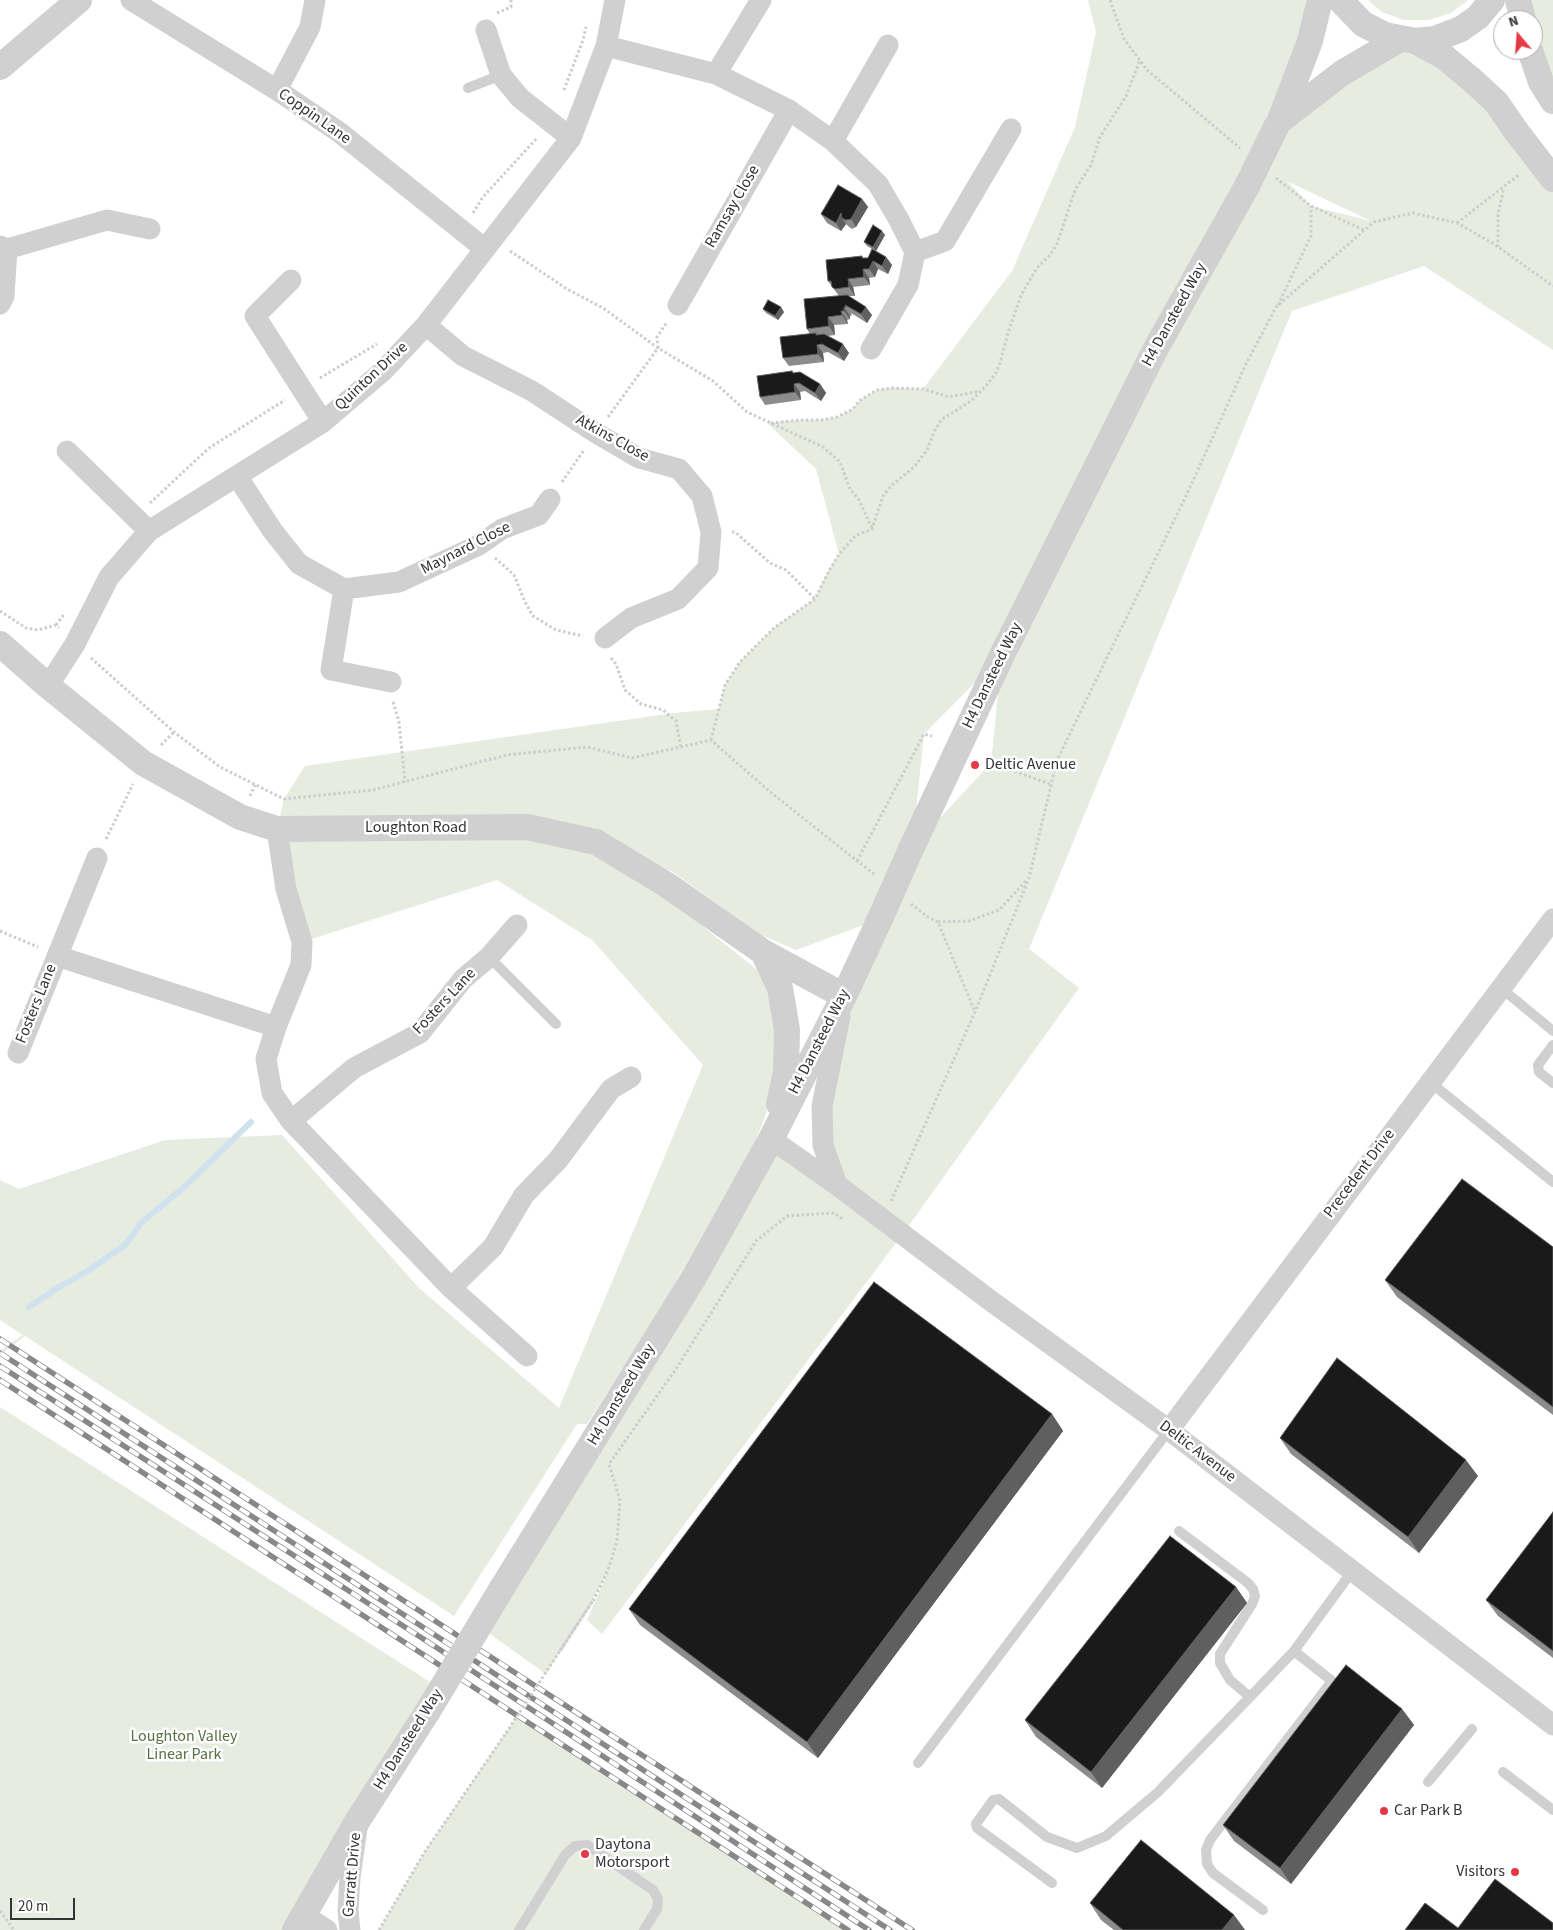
<!DOCTYPE html>
<style>
body{margin:0}
#map{position:relative;width:1553px;height:1930px;overflow:hidden;background:#fff;font-family:"Source Sans 3",sans-serif}
canvas{display:block}
.north{position:absolute;left:1493px;top:10px;width:50px;height:50px;box-sizing:border-box;background:#fff;border:1px solid #adadad;border-radius:50%;rotate:342deg;font-size:14px;font-weight:700;line-height:20px;text-align:center;color:#333}
.north::after{content:'';display:block;margin:auto;width:18px;height:22px;background:#e63946;clip-path:polygon(50% 0,100% 100%,50% 72%,0 100%)}
.scale{position:absolute;left:10px;top:1898px;width:65px;height:22px;box-sizing:border-box;border:2px solid #333;border-top:0;padding-left:6px;font-size:15px;line-height:18px;white-space:nowrap;color:#333;-webkit-text-stroke:4px #fff;paint-order:stroke}
</style>
<div id="map">
<canvas width="1553" height="1930"></canvas>
<div class="north">N</div>
<div class="scale">20 m</div>
</div>
<script>
const context = document.querySelector('canvas').getContext('2d');
context.lineJoin = 'round';
function fill(path, color) {
  context.fillStyle = color;
  context.fill(path, 'evenodd');
}
function poly(rows) {
  const path = new Path2D();
  for (const r of rows) {
    path.moveTo(r[0], r[1]);
    for (let i = 2; i < r.length; i += 2) path.lineTo(r[i], r[i + 1]);
  }
  return path;
}
function trace(path, color, width, dash) {
  context.strokeStyle = color;
  context.lineWidth = width;
  context.lineCap = dash ? 'butt' : 'round';
  context.setLineDash(dash || []);
  context.stroke(path);
}
function label(font, color, halo, rows, align = 'center') {
  context.font = font + ' "Source Sans 3",sans-serif';
  context.lineWidth = 5;
  context.setLineDash([]);
  context.textBaseline = 'middle';
  context.strokeStyle = halo;
  context.fillStyle = color;
  for (const [text, x, y, turn = 0] of rows) {
    context.save();
    context.translate(x, y);
    context.rotate((+turn || 0) * Math.PI / 180);
    context.textAlign = isNaN(turn) ? turn : align;
    if (halo) context.strokeText(text, 0, 0);
    context.fillText(text, 0, 0);
    context.restore();
  }
}
const green = poly([
 [1088,0,1320,0,1281,119,1400,39,1443,56,1553,179,1553,350,1424,266,1292,311,1029,949,1079,988,902,1235,602,1634,587,1620,606,1576,580,1621,546,1674,479,1626,771,1139,836,1184,823,1145,844,996,880,919,796,950,759,934,673,872,599,843,756,969,769,984,781,1063,764,1120,754,1144,663,1305,587,1424,577,1424,454,1616,25,1336,0,1355,0,1351,23,1335,0,1320,0,1180,19,1189,165,1140,282,1135,419,1288,559,1408,703,1065,592,940,497,880,302,942,277,829,284,799,305,766,674,713,719,709,725,685,740,662,774,628,815,599,828,571,839,554,816,469,767,423,800,420,821,420,837,417,853,409,859,401,877,390,892,388,923,389,1012,271,1075,127,1096,32],
 [1287,181,1371,221,1311,206],
 [1002,655,991,763,912,848,924,734],
 [1368,0,1468,0,1451,13,1428,20,1404,20,1382,12],
 [1518,0,1553,0,1553,101,1533,50,1533,20],
 [0,1407,441,1689,295,1930,0,1930],
 [516,1718,846,1930,379,1930,424,1853]
]);
const stream = poly([
 [29,1307,56,1289,89,1270,125,1245,142,1222,183,1188,251,1122]
]);
const path = poly([
 [1110,0,1124,39,1147,70,1240,148],
 [497,13,511,7,511,0],
 [564,90,583,40,586,27],
 [1276,178,1311,206,1364,230],
 [473,213,483,197,537,138],
 [1457,223,1520,174],
 [1498,247,1498,213,1504,188],
 [510,251,567,289,603,308,658,348,713,381,747,412,823,447,840,462,850,489,859,500,872,528],
 [1278,305,1311,236,1311,206],
 [320,378,377,344],
 [608,417,658,348,657,337,667,322],
 [771,423,800,420,821,420,837,417,853,409,859,401,877,390,892,388,923,389,949,397,980,391],
 [562,482,584,450],
 [150,503,209,448,285,400],
 [732,532,735,532,770,563,786,570,815,599],
 [495,558,514,575,525,602,533,616,556,630,583,636],
 [0,611,26,628,38,630,56,625,59,628],
 [56,625,65,613],
 [91,658,174,732,220,767,284,799,373,790,507,755,587,747,632,758,711,740,769,791,875,875],
 [611,658,616,664,625,690,641,704,663,710,676,721,681,748],
 [393,702,399,722,405,782],
 [711,740,725,685,740,662,774,628,815,599,829,571,839,554,855,536,872,529,883,496,892,485,914,467,927,450,934,432,941,420,971,401,986,386,996,373,1000,363,1009,330,1021,295,1037,268,1050,255,1057,244,1075,190,1091,165,1100,137,1126,96,1140,60],
 [161,745,174,732],
 [991,763,1050,784],
 [250,796,255,785],
 [106,839,133,784],
 [857,861,924,734,932,736],
 [911,904,928,917,938,922,975,1012],
 [938,922,969,921,999,910,1027,880],
 [0,931,38,947],
 [891,1201,975,1012,1029,878,1057,760,1187,494,1245,366,1276,307,1374,222,1413,213,1457,223,1494,244,1553,286],
 [560,1651,594,1599,608,1570,617,1541,620,1501,609,1464,676,1369,756,1241,787,1216,834,1213,844,1220],
 [0,1911,14,1930],
 [379,1930,424,1853,506,1733]
]);
const service = poly([
 [468,88,501,75],
 [489,957,556,1024],
 [1501,988,1553,1031],
 [1553,1045,1538,1065,1539,1072,1553,1083],
 [1430,1082,1553,1182],
 [1179,1531,1248,1583,1253,1589,1255,1596,1252,1604,1220,1654,1220,1663,1230,1680,1250,1697,1294,1651,1353,1570],
 [918,1763,1169,1430],
 [1503,1772,1553,1810],
 [1428,1782,1472,1729],
 [1052,1883,977,1828,976,1824,993,1800,999,1799,1047,1837,1077,1848,1106,1836,1158,1792,1250,1697],
 [1263,1910,1213,1873,1207,1864,1206,1850,1210,1840,1332,1681,1294,1651],
 [519,1930,565,1855,575,1846,587,1845,653,1890,658,1899,657,1909,644,1930]
]);
const minor = poly([
 [131,0,277,90,339,132,485,249],
 [486,30,501,75,520,98,571,138],
 [606,46,716,74,789,110,833,141,878,184,899,220,915,252],
 [716,74,761,0],
 [277,90,310,27,315,0],
 [833,141,888,45],
 [0,246,7,249,107,220,150,229],
 [291,280,255,316,323,422],
 [0,304,4,296,7,249],
 [678,305,789,110],
 [426,325,463,356,532,391,596,433,639,458,679,469,702,496,711,532,708,568,678,599,631,618,605,638],
 [871,349,908,285,915,252,945,241,1011,129],
 [67,451,149,531],
 [237,476,272,530,299,564,344,589,399,582,479,545,502,529,539,515,550,499],
 [344,589,331,670,391,682],
 [48,686,75,644,109,577,149,531,323,422,383,371,426,325,571,138,606,46,615,0],
 [277,829,286,889,302,942,301,965,276,1027,266,1059,272,1093,291,1121,451,1288,527,1356],
 [57,956,276,1027],
 [18,1053,97,858],
 [291,1121,354,1068,420,1033,463,979,489,957,517,925],
 [771,1139,837,1185,991,1301,1169,1430,1553,1725],
 [837,1185,823,1145,822,1106,840,1016],
 [451,1288,493,1247,524,1195,558,1160,611,1089,631,1077],
 [1169,1430,1553,919],
 [304,1915,327,1930],
 [350,1930,348,1911,350,1877,357,1828]
]);
const tertiary = poly([
 [1340,0,1363,24,1385,35,1415,41,1435,39,1461,29,1478,17,1492,0],
 [1518,0,1523,20],
 [1415,41,1443,56,1472,80,1496,102,1516,131],
 [1530,50,1541,82,1553,101],
 [0,67,79,0],
 [1280,120,1310,41,1320,0],
 [1281,120,1342,73,1400,39],
 [0,644,48,686,143,763,240,817,277,829,527,827,596,842,667,885,763,952,844,996],
 [911,849,1002,655,1155,350,1247,186],
 [763,952,780,988,787,1030,786,1072,779,1104],
 [502,1588,693,1279,771,1139,844,996,880,919],
 [295,1930,358,1820,428,1711]
]);
const rail = poly([
 [0,1339,912,1930],
 [0,1353,890,1930],
 [0,1366,425,1640,869,1930],
 [0,1380,848,1930]
]);
const pathBridge = poly([
 [506,1733,594,1599]
]);
const tertiaryBridge = poly([
 [1516,131,1553,179],
 [1247,186,1276,127],
 [880,919,911,849],
 [428,1711,502,1588]
]);
const wall = poly([
 [862,199,868,207,856,227,852,229,848,226,846,224,841,231,827,223,821,214],
 [885,235,876,251,867,246,864,242],
 [862,256,863,258,886,257,892,265,888,274,878,269,875,277,869,278,870,285,853,287,855,296,848,296,872,315,867,323,851,313,852,315,850,316,850,319,847,320,848,324,834,325,835,335,827,336,849,353,844,361,828,352,823,353,824,362,789,366,783,358,810,334,807,329,839,296,828,281],
 [763,309,784,312,778,320,766,313],
 [794,373,820,384,826,393,821,401,805,391,800,392,801,400,765,405,760,397],
 [1553,1247,1553,1415,1397,1297,1385,1280],
 [1052,1414,1063,1431,818,1758,640,1625,629,1609],
 [1280,1438,1478,1476,1419,1553,1291,1454],
 [1553,1512,1553,1658,1498,1616,1486,1600],
 [1236,1587,1247,1603,1102,1788,1036,1737,1025,1720],
 [1402,1709,1414,1725,1291,1884,1234,1841,1223,1825],
 [1090,1903,1234,1915,1245,1930,1114,1930,1101,1920]
]);
const shadedWall = poly([
 [862,199,868,207,856,227,851,219],
 [841,213,847,222,842,218,846,224,841,231,836,223],
 [882,231,885,235,876,251,873,247],
 [886,257,892,265,888,274,882,266],
 [873,261,878,269,875,277,869,269],
 [863,269,869,278,870,285,864,277],
 [848,279,853,287,855,296,849,287],
 [781,307,784,312,778,320,775,316],
 [844,307,850,316,850,319,844,311],
 [866,307,872,315,867,323,861,314],
 [841,311,847,320,848,324,842,315],
 [828,317,834,325,835,335,829,326],
 [843,344,849,353,844,361,838,353],
 [817,345,823,353,824,362,818,354],
 [794,384,800,392,801,400,795,392],
 [820,384,826,393,821,401,815,393],
 [1052,1414,1063,1431,818,1758,807,1742],
 [1466,1460,1478,1476,1419,1553,1408,1537],
 [1236,1587,1247,1603,1102,1788,1091,1772],
 [1402,1709,1414,1725,1291,1884,1280,1868],
 [1234,1915,1245,1930,1222,1930]
]);
const building = poly([
 [838,185,862,199,851,219,846,220,842,218,841,213,836,223,821,214,838,185],
 [873,225,882,231,873,247,864,242,873,225],
 [872,249,886,257,882,266,873,261,869,269,863,269,864,277,848,279,849,287,835,289,832,287,831,281,828,281,826,260,862,256,862,258,868,258,872,249],
 [847,295,866,307,861,314,845,305,846,307,844,307,844,311,841,311,842,315,828,317,829,326,807,329,804,299,847,295],
 [768,300,781,307,775,316,763,309,768,300],
 [816,333,816,335,824,334,843,344,838,353,822,344,817,345,818,354,783,358,780,337,816,333],
 [792,371,793,373,800,372,820,384,815,393,799,383,794,384,795,392,760,397,757,376,792,371],
 [1462,1179,1553,1247,1553,1407,1385,1280,1462,1179],
 [874,1282,1052,1414,807,1742,629,1609,874,1282],
 [1337,1358,1466,1460,1408,1537,1280,1438,1337,1358],
 [1553,1512,1553,1651,1486,1600,1553,1512],
 [1170,1536,1236,1587,1091,1772,1025,1720,1170,1536],
 [1346,1665,1402,1709,1280,1868,1223,1825,1346,1665],
 [1141,1840,1234,1915,1222,1930,1123,1930,1090,1903,1141,1840],
 [1495,1879,1553,1923,1553,1930,1405,1930,1425,1903,1458,1928,1495,1879]
]);
const markers = [
 [975,765,5,"#e63946"],
 [1384,1811,5,"#e63946"],
 [585,1854,5,"#e63946"],
 [1515,1872,5,"#e63946"]
];
const streetNames = [
 ["Coppin Lane",314,117,35],
 ["Ramsay Close",733,207,-60],
 ["H4 Dansteed Way",1175,315,-61],
 ["Quinton Drive",372,377,-43],
 ["Atkins Close",612,439,29],
 ["Maynard Close",466,549,-27],
 ["H4 Dansteed Way",993,676,-64],
 ["Loughton Road",416,828],
 ["Fosters Lane",445,1002,-47],
 ["Fosters Lane",37,1004,-68],
 ["H4 Dansteed Way",820,1042,-63],
 ["Precedent Drive",1360,1174,-53],
 ["H4 Dansteed Way",622,1395,-59],
 ["Deltic Avenue",1197,1452,37],
 ["H4 Dansteed Way",409,1740,-58],
 ["Garratt Drive",353,1875,-85]
];
const poiNames = [
 ["Deltic Avenue",985,765],
 ["Car Park B",1394,1811],
 ["Daytona",595,1845],
 ["Motorsport",595,1863],
 ["Visitors",1505,1872,"right"]
];
const parkNames = [
 ["Loughton Valley",184,1737],
 ["Linear Park",184,1755]
];
fill(green, '#e6ecdf');
trace(stream, '#cfe2ee', 6);
trace(path, '#cdcdcd', 3, [2.5, 2.5]);
trace(service, '#d0d0d0', 10);
trace(minor, '#d0d0d0', 21);
trace(tertiary, '#d0d0d0', 26);
trace(rail, '#888', 5.5);
trace(rail, '#fff', 4, [11]);
trace(pathBridge, '#cdcdcd', 3, [2.5, 2.5]);
trace(tertiaryBridge, '#d0d0d0', 26);
fill(wall, '#8c8c8c');
fill(shadedWall, '#5f5f5f');
fill(building, '#1a1a1a');
trace(building, '#5f5f5f', 1);
for (const [x, y, r, color] of markers) {
  const dot = new Path2D();
  dot.arc(x, y, r, 0, 2 * Math.PI);
  context.fillStyle = color;
  context.fill(dot);
  trace(dot, '#fff', 2);
}
label('16px', '#333', '#fff', streetNames);
label('16px', '#333', '#fff', poiNames, 'left');
label('16px', '#56703f', '#fff', parkNames);
</script>
